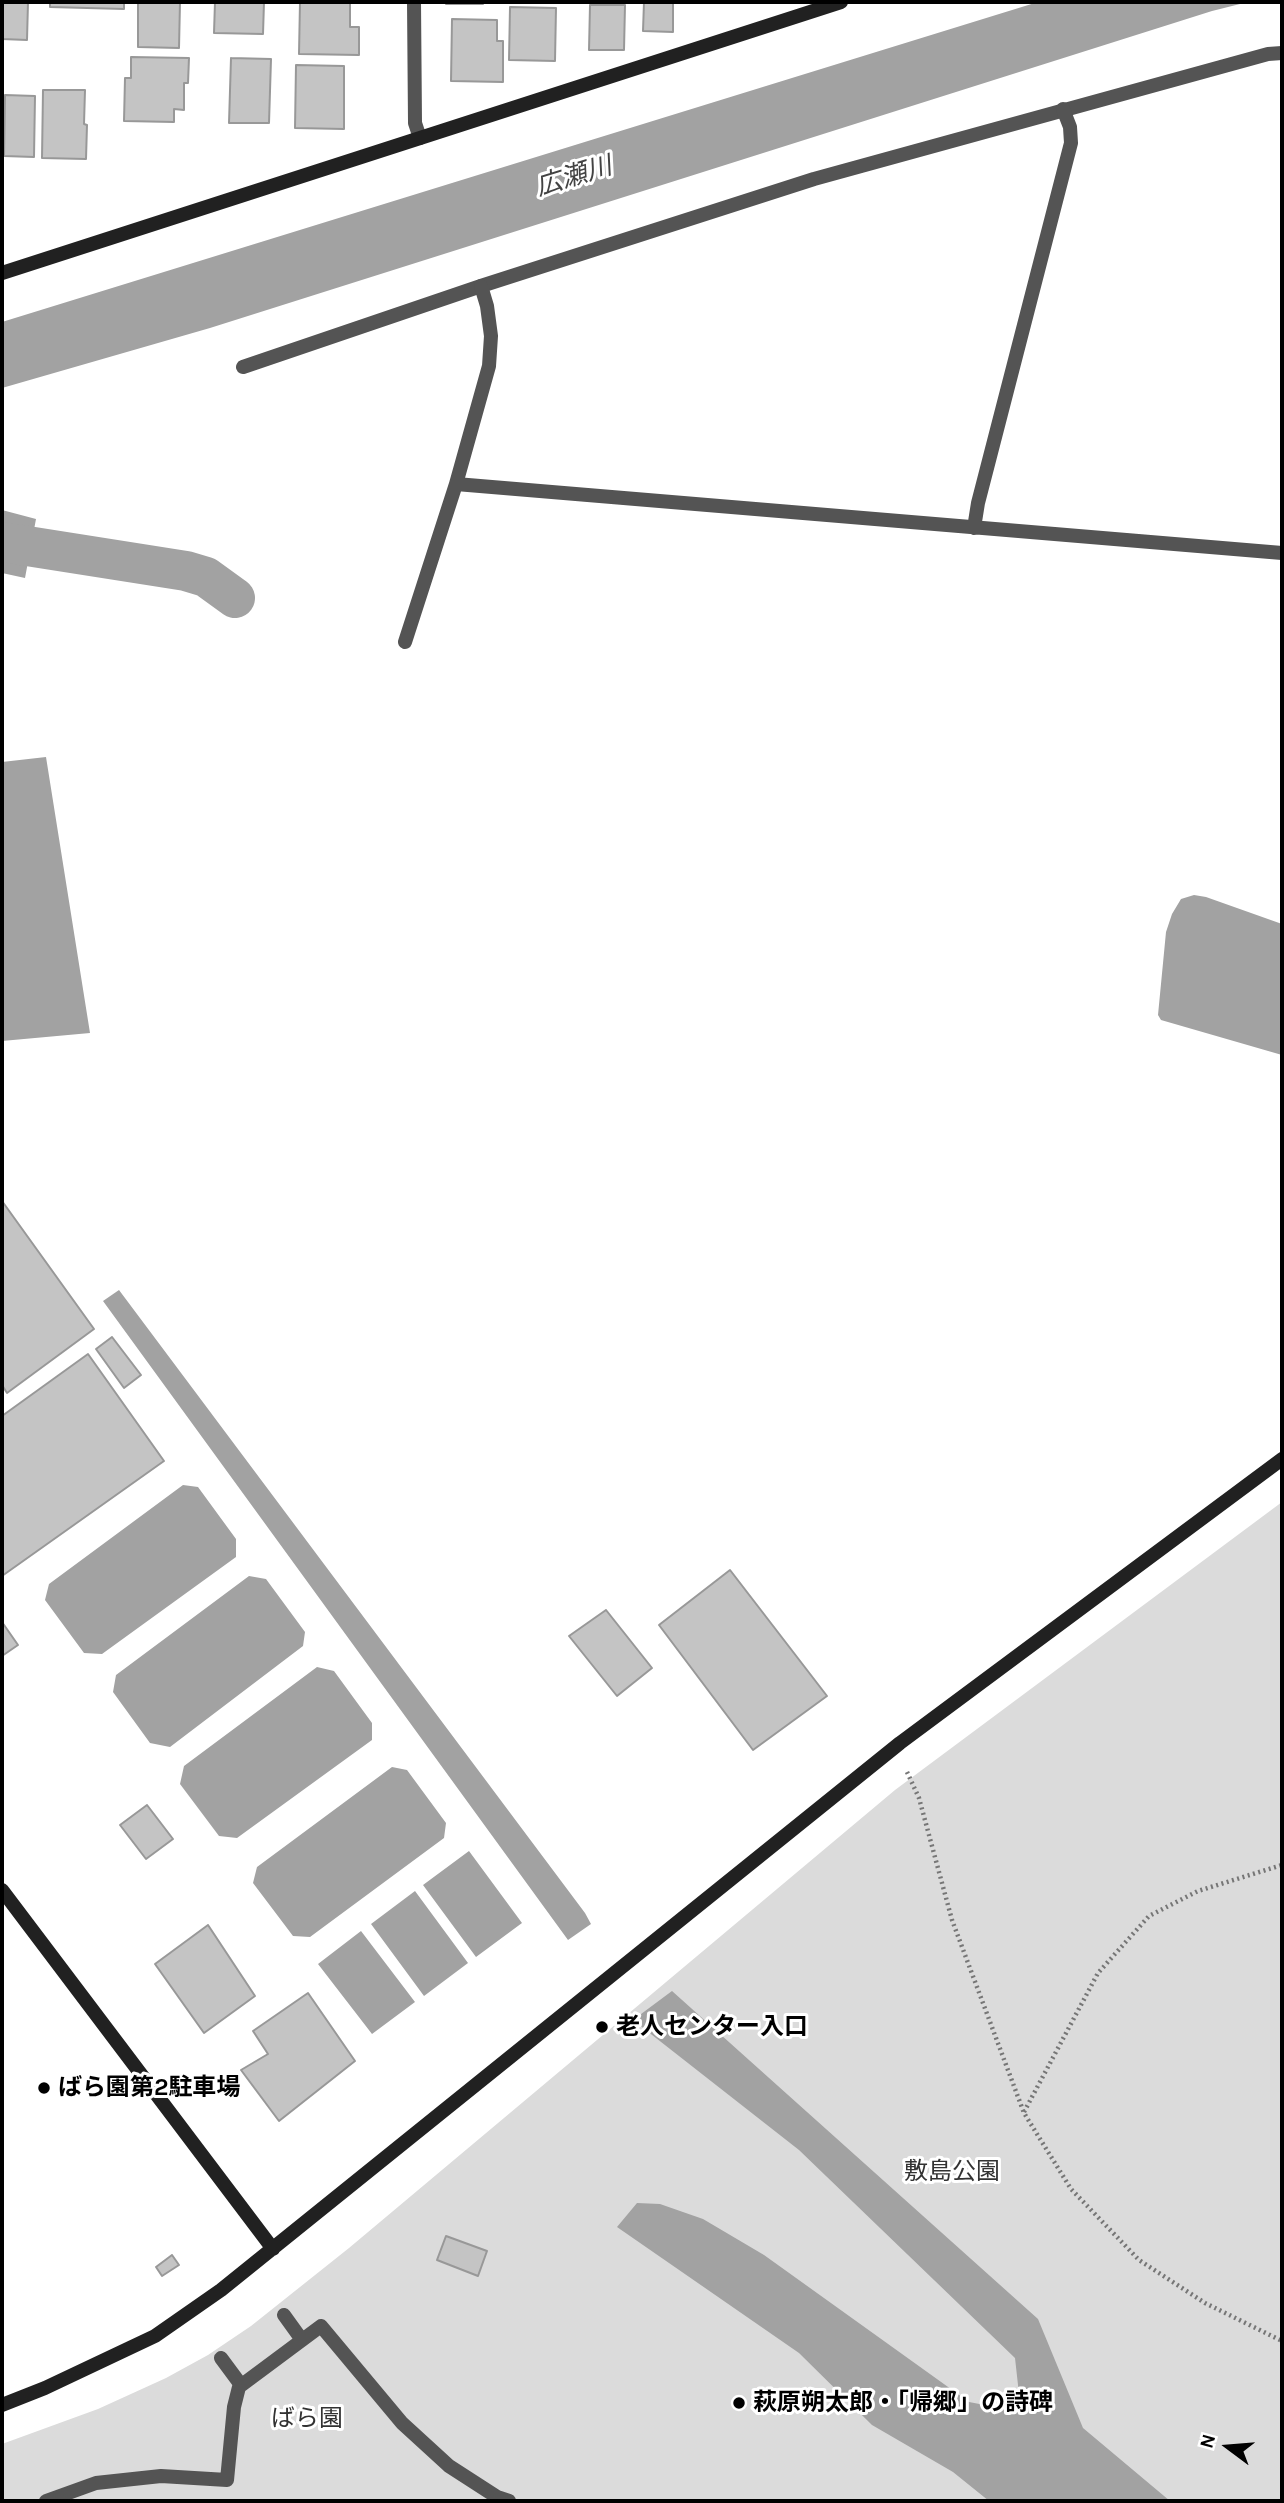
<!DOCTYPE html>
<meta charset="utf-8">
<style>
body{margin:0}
#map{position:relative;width:1284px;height:2503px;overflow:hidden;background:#fff;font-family:Karla,sans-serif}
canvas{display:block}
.frame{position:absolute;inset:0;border:4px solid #000;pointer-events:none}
.north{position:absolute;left:1193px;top:2412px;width:70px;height:70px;-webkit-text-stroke:5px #fff;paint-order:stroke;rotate:286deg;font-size:19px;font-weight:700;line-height:28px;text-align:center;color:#000}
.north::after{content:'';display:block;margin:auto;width:24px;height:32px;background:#000;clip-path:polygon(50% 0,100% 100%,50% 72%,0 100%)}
</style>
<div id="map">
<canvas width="1284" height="2503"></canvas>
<div class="frame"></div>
<div class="north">N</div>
</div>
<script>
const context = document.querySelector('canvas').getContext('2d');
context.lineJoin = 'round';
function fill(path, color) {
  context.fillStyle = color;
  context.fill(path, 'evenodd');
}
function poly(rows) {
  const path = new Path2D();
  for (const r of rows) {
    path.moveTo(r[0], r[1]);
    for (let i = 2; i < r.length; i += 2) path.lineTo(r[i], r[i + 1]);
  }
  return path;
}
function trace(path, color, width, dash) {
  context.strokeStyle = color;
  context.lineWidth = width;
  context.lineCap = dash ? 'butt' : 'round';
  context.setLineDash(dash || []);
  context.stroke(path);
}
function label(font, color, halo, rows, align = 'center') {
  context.font = font + ' Karla,"Noto Sans JP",sans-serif';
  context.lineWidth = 6;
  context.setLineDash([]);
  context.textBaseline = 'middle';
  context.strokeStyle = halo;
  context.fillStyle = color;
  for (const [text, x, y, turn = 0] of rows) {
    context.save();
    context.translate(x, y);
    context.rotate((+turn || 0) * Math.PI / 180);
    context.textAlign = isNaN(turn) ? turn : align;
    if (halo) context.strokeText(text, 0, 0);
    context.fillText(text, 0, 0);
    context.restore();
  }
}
const green = poly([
 [1282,1502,1282,2501,2,2501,2,2444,98,2409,166,2378,208,2355,251,2326,349,2248,895,1790]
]);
const water = poly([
 [1038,2,1248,2,1212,11,210,328,2,388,2,322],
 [2,510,36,519,25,578,2,573],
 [46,757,90,1033,2,1041,2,762],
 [1194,895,1206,897,1282,924,1282,1055,1161,1020,1158,1015,1166,932,1172,914,1181,899],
 [119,1290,585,1913,591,1924,568,1940,103,1301],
 [183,1485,198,1487,236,1539,236,1557,102,1654,84,1653,45,1600,49,1584],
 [249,1576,266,1579,305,1632,303,1646,170,1747,150,1743,113,1692,116,1675],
 [317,1667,334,1671,372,1723,372,1740,237,1838,219,1836,180,1784,184,1766],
 [392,1767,407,1770,446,1823,444,1838,310,1937,293,1936,253,1883,257,1867],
 [469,1851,522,1923,476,1957,423,1885],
 [415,1891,468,1963,424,1996,371,1924],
 [361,1931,415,2002,372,2034,318,1964],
 [672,1991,1038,2319,1083,2428,1170,2501,989,2501,953,2472,872,2425,799,2353,617,2227,637,2203,660,2204,703,2219,764,2255,969,2402,1021,2412,1015,2358,799,2150,633,2020]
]);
const canal = poly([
 [2,542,186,571,206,577,235,598]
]);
const building = poly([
 [2,2,28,2,27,40,2,39,2,2],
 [50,2,124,2,124,9,50,7,50,2],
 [138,2,180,2,179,48,138,47,138,2],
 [215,2,264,2,263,34,214,33,215,2],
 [300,2,358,2,350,2,350,27,359,27,359,55,299,54,300,2],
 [446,2,483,2,483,4,446,4,446,2],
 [644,2,673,2,673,32,643,31,644,2],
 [590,5,625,5,624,50,589,50,590,5],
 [510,7,556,8,555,61,509,60,510,7],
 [452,19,497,20,497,41,503,41,503,82,451,81,452,19],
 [131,57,189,58,188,83,184,83,184,110,174,109,174,122,124,121,125,78,131,78,131,57],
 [231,58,271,59,269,123,229,123,231,58],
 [296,65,344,66,344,129,295,128,296,65],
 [43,90,85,90,84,124,87,125,86,159,42,158,43,90],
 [5,95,35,96,34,157,4,156,5,95],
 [2,1201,94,1329,7,1393,2,1385,2,1201],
 [112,1337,141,1375,124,1388,96,1349,112,1337],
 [88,1354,164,1461,2,1576,2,1416,88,1354],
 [730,1570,827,1696,753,1750,659,1625,730,1570],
 [606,1610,652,1668,617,1696,569,1636,606,1610],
 [2,1622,18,1645,2,1656,2,1622],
 [147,1805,173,1839,146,1859,120,1825,147,1805],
 [208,1925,255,1996,204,2033,155,1964,208,1925],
 [308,1993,355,2061,279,2121,241,2070,268,2054,253,2031,308,1993],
 [446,2236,487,2251,478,2276,437,2260,446,2236],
 [172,2255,179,2265,162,2276,156,2267,172,2255]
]);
const path = poly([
 [907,1772,919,1798,952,1920,1024,2113,1071,2189,1139,2260,1205,2303,1282,2341],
 [1024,2112,1098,1973,1149,1916,1198,1891,1282,1865]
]);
const lane = poly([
 [243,367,481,286,814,179,1268,54,1282,53]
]);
const street = poly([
 [414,2,415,123,420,138],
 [456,484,1282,553],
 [974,528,978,503,1071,143,1070,127,1063,109],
 [405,642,456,484,489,366,491,336,487,306,481,286],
 [284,2315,302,2340],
 [221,2358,241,2385],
 [46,2501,96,2483,161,2476,227,2480,234,2407,239,2387,321,2326,402,2423,449,2466,497,2497,509,2501]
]);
const secondary = poly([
 [2,273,841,2],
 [2,1890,273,2249],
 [2,2405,45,2388,155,2336,221,2290,900,1743,1282,1459]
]);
const markers = [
 [602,2027,7,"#000"],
 [44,2088,7,"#000"],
 [739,2403,7,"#000"]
];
const poiNames = [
 ["老人センター入口",616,2027],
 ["ばら園第2駐車場",58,2088],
 ["萩原朔太郎・「帰郷」の詩碑",753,2403]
];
const parkNames = [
 ["敷島公園",952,2172],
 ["ばら園",307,2419]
];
const waterNames = [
 ["広瀬川",574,177,-17]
];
fill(green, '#dbdbdb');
fill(water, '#a2a2a2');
trace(canal, '#a2a2a2', 40);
fill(building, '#c4c4c4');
trace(building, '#989898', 2);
trace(path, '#767676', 4.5, [2, 3.5]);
trace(lane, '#545454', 14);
trace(street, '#545454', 14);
trace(secondary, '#212121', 14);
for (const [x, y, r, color] of markers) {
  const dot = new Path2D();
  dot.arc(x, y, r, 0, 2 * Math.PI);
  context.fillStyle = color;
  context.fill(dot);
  trace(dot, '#fff', 2.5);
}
label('bold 24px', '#000', '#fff', poiNames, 'left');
label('24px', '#323232', '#fff', parkNames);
label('italic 26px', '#434343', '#fff', waterNames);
</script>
